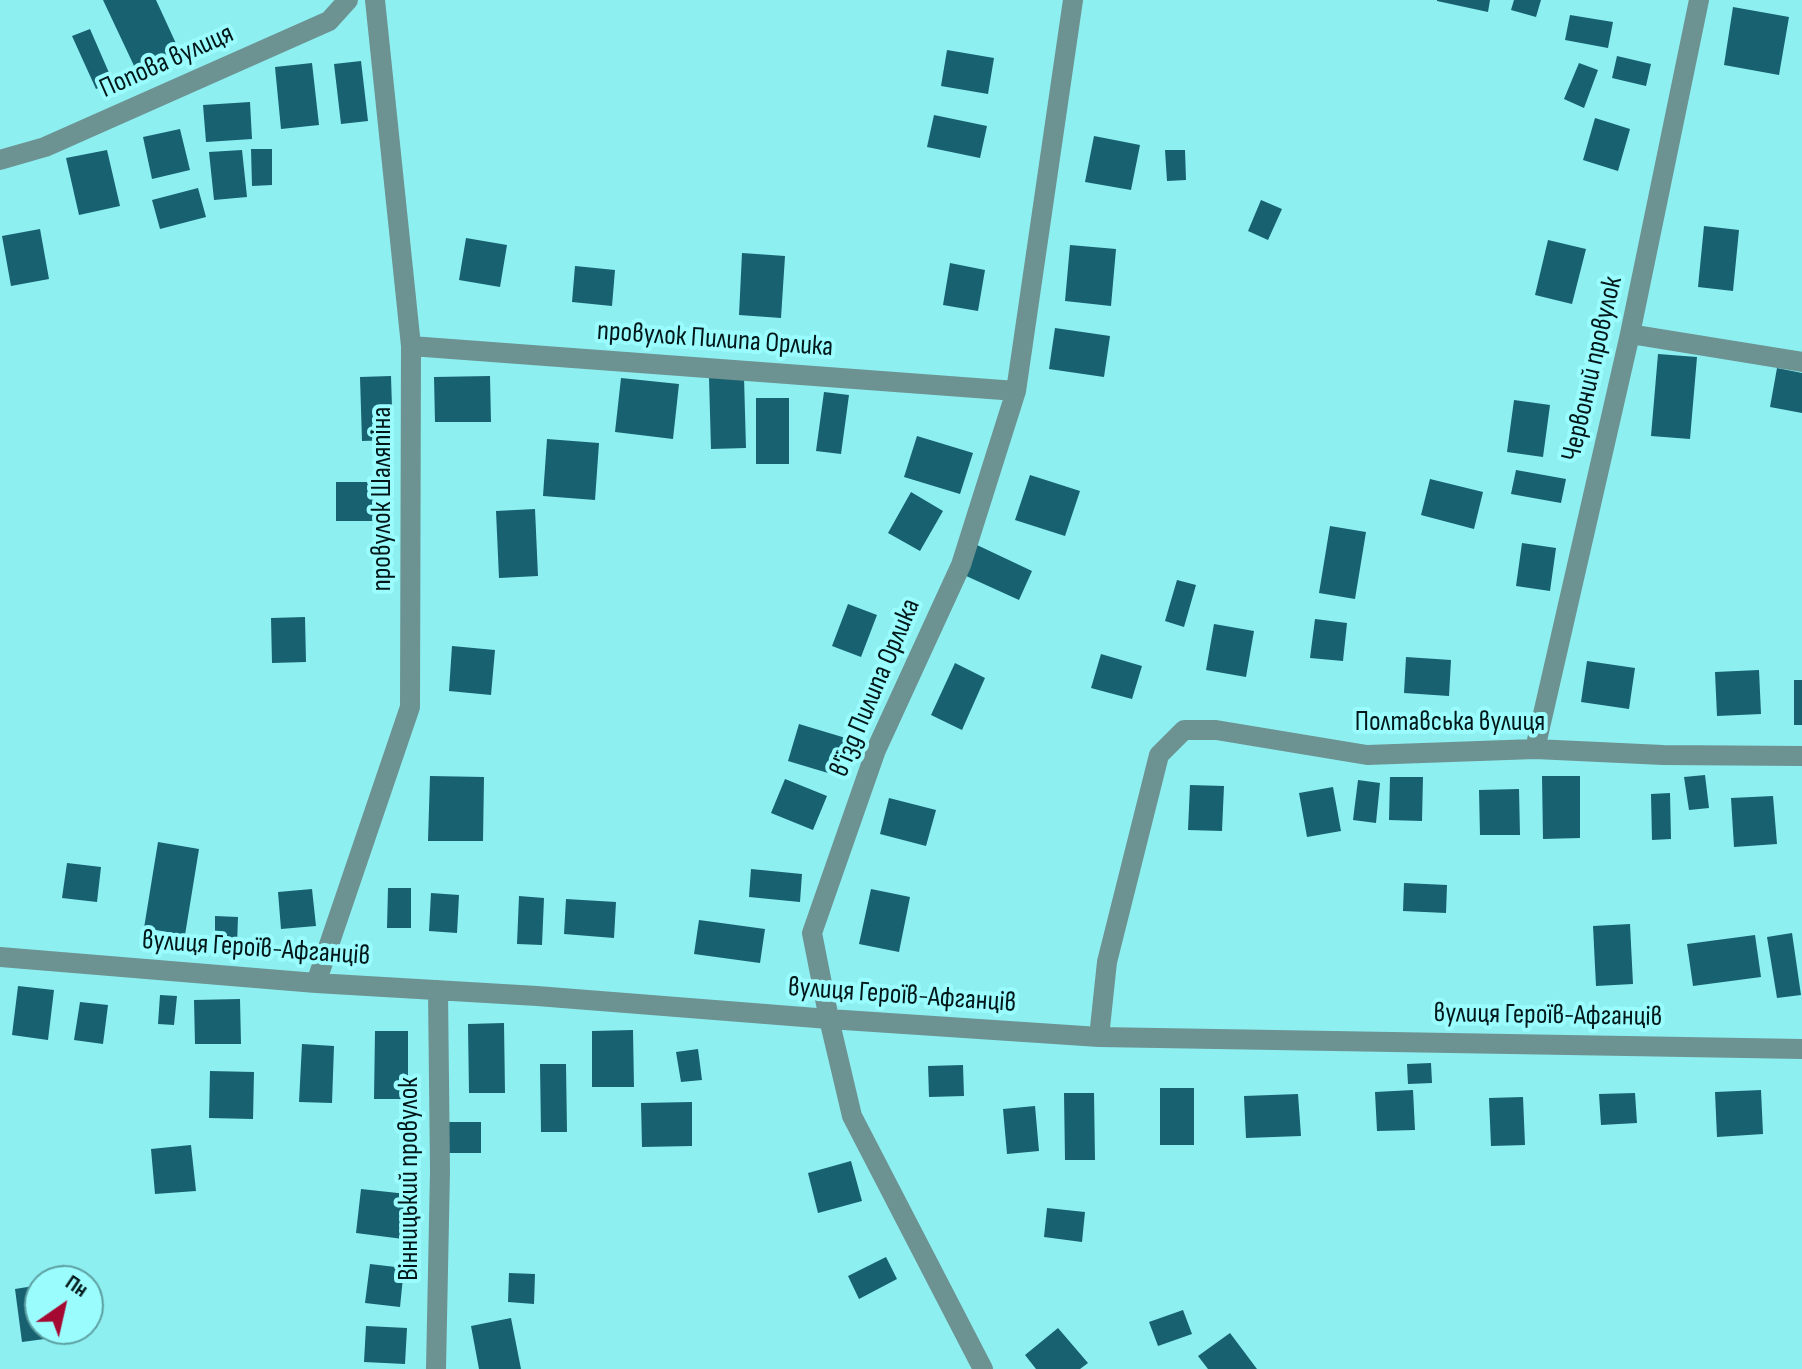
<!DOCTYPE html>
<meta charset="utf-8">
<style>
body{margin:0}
#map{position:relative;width:1802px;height:1369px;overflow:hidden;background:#8eeff1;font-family:"Sofia Sans Condensed",sans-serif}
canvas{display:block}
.north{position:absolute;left:24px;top:1265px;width:80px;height:80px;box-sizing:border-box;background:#9bfcfe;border:2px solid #5da1a2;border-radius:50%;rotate:34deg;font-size:22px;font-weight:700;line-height:32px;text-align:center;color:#001819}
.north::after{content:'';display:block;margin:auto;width:28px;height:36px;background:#a50831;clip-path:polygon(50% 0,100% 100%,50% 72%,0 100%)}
</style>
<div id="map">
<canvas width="1802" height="1369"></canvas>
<div class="north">Пн</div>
</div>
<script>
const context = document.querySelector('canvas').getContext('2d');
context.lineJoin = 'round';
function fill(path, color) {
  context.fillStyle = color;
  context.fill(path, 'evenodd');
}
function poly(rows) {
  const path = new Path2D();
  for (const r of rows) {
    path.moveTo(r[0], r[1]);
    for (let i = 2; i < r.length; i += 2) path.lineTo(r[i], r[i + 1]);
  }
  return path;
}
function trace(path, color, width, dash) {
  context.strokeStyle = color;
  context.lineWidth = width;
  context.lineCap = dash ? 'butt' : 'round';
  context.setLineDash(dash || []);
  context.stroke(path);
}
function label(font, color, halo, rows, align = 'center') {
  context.font = font + ' "Sofia Sans Condensed",sans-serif';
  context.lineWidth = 8;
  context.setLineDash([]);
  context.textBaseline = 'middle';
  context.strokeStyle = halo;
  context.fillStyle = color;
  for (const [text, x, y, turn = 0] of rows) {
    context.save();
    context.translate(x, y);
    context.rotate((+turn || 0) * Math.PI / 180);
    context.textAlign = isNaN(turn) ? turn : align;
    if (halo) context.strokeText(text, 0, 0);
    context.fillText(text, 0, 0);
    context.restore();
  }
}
const building = poly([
 [103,0,156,0,179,50,136,70],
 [1437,0,1490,0,1488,12,1437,1],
 [1514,0,1541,0,1536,17,1511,10],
 [1733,7,1789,17,1779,75,1724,65],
 [1570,15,1613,22,1608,48,1565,40],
 [90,29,113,82,96,89,72,36],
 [947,50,994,58,988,94,941,86],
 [1617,56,1651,64,1646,86,1612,78],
 [361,61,368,121,341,124,334,64],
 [312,63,319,125,281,129,275,67],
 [1579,63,1598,70,1584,108,1564,99],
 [250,102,252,139,206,142,203,105],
 [934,115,987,126,980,158,927,147],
 [1595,118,1630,129,1618,171,1583,160],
 [180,129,190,170,152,179,143,137],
 [1094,136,1140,145,1131,190,1085,182],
 [251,149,272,149,272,185,252,186],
 [107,150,120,206,79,215,66,158],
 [242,150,247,197,214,200,209,152],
 [1165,150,1185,150,1186,180,1167,181],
 [198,188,206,217,160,229,152,200],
 [1261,200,1282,209,1268,240,1248,231],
 [1704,226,1739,230,1733,291,1698,287],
 [40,229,49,279,11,286,2,236],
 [466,238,507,245,500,287,459,280],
 [1548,240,1586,249,1572,304,1535,295],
 [1070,245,1116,249,1111,306,1065,301],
 [742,253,785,256,781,318,739,315],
 [950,263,985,270,978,311,943,305],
 [575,266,615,270,612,306,572,302],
 [1055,328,1110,336,1104,377,1049,369],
 [1658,354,1697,357,1690,439,1651,436],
 [1777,368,1802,373,1802,413,1770,407],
 [391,376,393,440,362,441,360,377],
 [490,376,491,422,435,422,434,377],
 [744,377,746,448,711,449,709,378],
 [621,378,679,384,673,439,615,432],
 [824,392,849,395,841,454,816,451],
 [756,398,789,398,789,464,756,464],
 [1514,400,1550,405,1543,457,1507,452],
 [917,436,973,453,960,494,904,477],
 [547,439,599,443,595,500,543,496],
 [1516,470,1566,479,1561,503,1511,494],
 [1030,475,1080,491,1065,536,1015,520],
 [1430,479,1483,492,1474,529,1421,515],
 [336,482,378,482,379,521,336,521],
 [911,492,943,511,920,551,888,533],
 [535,509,538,576,499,578,496,511],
 [1330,526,1366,532,1355,599,1319,593],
 [1522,543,1556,548,1550,591,1516,586],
 [977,545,1032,571,1019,600,964,575],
 [1177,580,1196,585,1184,627,1165,621],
 [848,604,877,615,861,657,832,646],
 [305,617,306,662,272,663,271,618],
 [1315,619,1347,623,1343,661,1310,658],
 [1214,624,1254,631,1246,677,1206,670],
 [452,646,495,650,491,695,449,691],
 [1101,654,1142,666,1132,699,1091,688],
 [1406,657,1451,660,1449,696,1404,693],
 [1587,661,1635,668,1629,709,1581,702],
 [955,663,985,678,962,730,931,715],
 [1759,670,1761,714,1717,716,1715,672],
 [1794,680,1802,680,1802,725,1794,725],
 [799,724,849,739,838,776,788,761],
 [1705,775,1709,808,1689,810,1684,777],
 [430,776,484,777,483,841,428,841],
 [1542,776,1580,776,1580,838,1543,839],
 [1390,777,1423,777,1422,821,1389,820],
 [785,779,827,796,813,830,771,813],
 [1358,780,1380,783,1376,823,1353,820],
 [1190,785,1224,786,1222,831,1188,830],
 [1333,787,1341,831,1307,837,1299,793],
 [1519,789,1520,835,1480,835,1479,790],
 [1670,793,1671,839,1652,840,1651,794],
 [1773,796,1777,844,1734,847,1731,798],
 [889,798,936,810,926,846,880,834],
 [158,842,199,849,185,935,144,928],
 [67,863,101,867,97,902,62,898],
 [751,869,802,874,800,902,749,897],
 [1404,883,1447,885,1446,913,1403,911],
 [388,888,411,888,411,928,387,928],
 [312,889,316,926,281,929,278,892],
 [871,889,910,897,899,952,859,944],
 [431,893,459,895,457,933,429,931],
 [519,896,544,898,542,945,517,944],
 [566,899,616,902,614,938,564,934],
 [215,916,238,917,237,945,215,944],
 [699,920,765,929,760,963,694,954],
 [1630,924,1633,984,1596,986,1593,926],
 [1792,933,1801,995,1777,998,1767,937],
 [1755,935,1761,977,1693,986,1687,944],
 [18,986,54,990,48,1040,12,1035],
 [160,995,177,996,174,1025,158,1024],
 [240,999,241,1044,195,1044,194,1000],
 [80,1002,108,1005,103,1044,74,1040],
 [504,1023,505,1093,469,1093,468,1024],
 [633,1030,634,1087,592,1087,592,1031],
 [375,1031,408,1031,408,1099,374,1099],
 [302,1044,334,1046,332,1103,299,1102],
 [698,1049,702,1080,681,1082,676,1052],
 [1431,1063,1432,1083,1408,1084,1407,1064],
 [540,1064,566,1064,567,1132,541,1132],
 [963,1065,964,1096,929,1097,928,1066],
 [210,1071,254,1072,253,1119,209,1118],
 [1160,1088,1194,1088,1194,1145,1160,1145],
 [1413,1090,1415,1130,1377,1131,1375,1092],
 [1761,1090,1763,1134,1717,1137,1715,1092],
 [1064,1093,1094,1093,1095,1160,1065,1160],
 [1635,1093,1637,1123,1601,1125,1599,1094],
 [1298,1094,1301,1136,1246,1138,1244,1096],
 [1523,1097,1525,1145,1491,1146,1489,1098],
 [692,1102,692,1146,642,1147,641,1103],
 [1035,1106,1039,1151,1007,1154,1003,1109],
 [448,1122,481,1122,481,1153,447,1153],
 [191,1145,196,1191,155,1194,151,1149],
 [851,1161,862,1201,818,1213,808,1173],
 [361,1189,407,1194,403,1239,356,1233],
 [1047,1208,1085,1212,1082,1242,1044,1237],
 [886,1257,897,1279,859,1299,848,1276],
 [370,1264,404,1268,400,1307,365,1303],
 [509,1273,535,1274,534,1304,508,1302],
 [40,1285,40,1329,81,1329,82,1334,22,1342,15,1289],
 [1183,1310,1192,1334,1158,1346,1149,1322],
 [511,1318,521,1369,479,1369,471,1326],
 [366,1326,407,1328,405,1364,364,1362],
 [1058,1328,1088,1363,1080,1369,1036,1369,1025,1355],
 [1230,1333,1257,1369,1208,1369,1198,1356]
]);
const minor = poly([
 [0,160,45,147,329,21,348,0],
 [1630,334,1802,362],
 [411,346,1016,391],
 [1535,749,1630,334,1699,0],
 [0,957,316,983,537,996,829,1019,1099,1037,1802,1049],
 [316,983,410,707,411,346,375,0],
 [1099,1037,1107,962,1159,755,1184,730,1216,730,1367,755,1535,749,1663,755,1802,756],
 [436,1369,440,1171,438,990],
 [983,1369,852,1116,829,1019,812,933,876,750,961,565,1016,391,1073,0]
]);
const streetNames = [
 ["Попова вулиця",167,62,-24],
 ["провулок Пилипа Орлика",715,340,4],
 ["Червоний провулок",1593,369,-77],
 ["провулок Шаляпіна",383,499,-90],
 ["в'їзд Пилипа Орлика",876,688,-67],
 ["Полтавська вулиця",1450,723],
 ["вулиця Героїв-Афганців",256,949,4],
 ["вулиця Героїв-Афганців",902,996,4],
 ["вулиця Героїв-Афганців",1548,1016,1],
 ["Вінницький провулок",410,1179,-90]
];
fill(building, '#176171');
trace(minor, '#6d9292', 20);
label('28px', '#001819', '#9bfcfe', streetNames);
</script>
